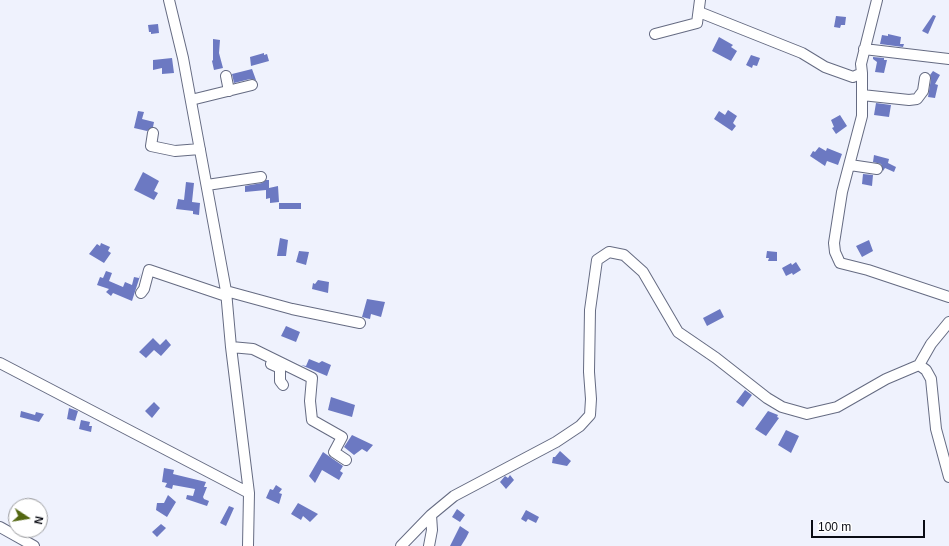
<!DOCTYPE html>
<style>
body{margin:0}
#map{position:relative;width:949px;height:546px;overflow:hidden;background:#eff2fd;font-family:Arial,sans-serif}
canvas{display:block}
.north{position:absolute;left:8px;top:498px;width:40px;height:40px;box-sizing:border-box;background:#fff;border:1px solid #9d9ea1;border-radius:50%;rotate:102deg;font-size:11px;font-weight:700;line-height:16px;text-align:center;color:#0a0c14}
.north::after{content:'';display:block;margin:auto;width:14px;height:18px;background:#536611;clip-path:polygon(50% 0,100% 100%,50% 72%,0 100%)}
.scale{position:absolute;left:811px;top:520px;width:114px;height:18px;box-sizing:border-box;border:2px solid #0a0c14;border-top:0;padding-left:5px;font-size:12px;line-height:14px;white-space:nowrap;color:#0a0c14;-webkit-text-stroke:3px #fff;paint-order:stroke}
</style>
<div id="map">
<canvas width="949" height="546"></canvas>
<div class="north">N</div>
<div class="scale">100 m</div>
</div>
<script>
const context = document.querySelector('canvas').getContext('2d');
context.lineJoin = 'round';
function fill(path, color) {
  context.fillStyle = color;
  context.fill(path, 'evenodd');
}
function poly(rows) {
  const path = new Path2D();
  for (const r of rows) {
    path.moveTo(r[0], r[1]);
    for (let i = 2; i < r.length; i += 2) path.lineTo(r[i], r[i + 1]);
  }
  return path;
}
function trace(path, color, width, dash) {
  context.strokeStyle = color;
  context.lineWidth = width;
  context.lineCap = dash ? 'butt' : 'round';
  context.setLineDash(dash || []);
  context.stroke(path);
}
const building = poly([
 [933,15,936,16,928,34,922,31],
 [836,16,846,17,845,25,841,25,840,28,834,27],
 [158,24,159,33,151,34,151,32,149,32,148,25],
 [888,34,901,37,900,44,904,44,903,47,880,44,882,35,888,36],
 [719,37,733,45,731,47,737,51,731,61,712,51],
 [213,39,220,40,219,53,223,68,214,70,212,61,213,60],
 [264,53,264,55,267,54,269,61,251,66,250,57],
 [751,55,760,58,757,66,753,65,752,68,746,65],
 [873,57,884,58,884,60,887,60,884,73,875,72,877,62,873,59],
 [172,58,174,73,162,74,162,68,153,70,153,60],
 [252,69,256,80,250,79,234,83,232,74],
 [933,71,940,75,935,84,938,85,935,98,928,97,931,79,930,75],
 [876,103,891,105,889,117,874,115],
 [728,110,737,116,733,123,736,126,732,131,714,119,719,111,725,115],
 [138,111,144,112,142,119,154,122,153,127,147,131,134,128],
 [840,115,847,126,836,134,832,128,834,127,831,120],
 [819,147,826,151,827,148,842,154,838,165,827,161,825,166,810,156,813,151,815,152],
 [874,155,889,159,888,163,896,167,894,172,885,168,883,171,881,164,873,162],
 [143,172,159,181,154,191,158,193,154,200,134,190],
 [863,174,873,175,872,186,862,184],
 [266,180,269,180,269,188,278,186,279,202,270,203,270,198,266,199,266,190,245,192,245,186,262,183],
 [186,182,194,183,192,202,200,203,199,215,193,214,193,211,176,209,178,199,184,200],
 [279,203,301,203,301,209,279,209],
 [280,238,288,240,286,256,277,256],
 [869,240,873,251,862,257,856,246],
 [101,243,110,247,108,251,111,253,104,263,89,254,97,244,100,246],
 [299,251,309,252,306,265,296,262],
 [767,251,777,252,777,261,768,261,769,258,766,258],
 [796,262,801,270,793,275,792,273,786,276,782,268,791,263,792,265],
 [106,271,112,273,109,281,123,287,125,282,132,285,134,277,139,278,141,273,132,301,113,293,111,296,106,292,109,289,97,285,100,277,103,278],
 [318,280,329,282,328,293,312,289,313,283,315,284],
 [367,299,385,302,381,317,371,314,370,319,362,317],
 [720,309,724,317,707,326,703,318],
 [286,326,300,332,296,342,281,336],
 [153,338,160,345,166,339,171,345,161,356,154,350,146,358,139,352],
 [309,359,319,363,322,361,331,365,327,376,301,365,306,366],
 [745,390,752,395,743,407,736,402],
 [331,397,355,405,352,417,328,410],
 [154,402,160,408,152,418,145,411],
 [69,408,78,411,75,421,67,419],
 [21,411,35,415,36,412,44,414,39,422,20,417],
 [768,411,778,415,777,417,779,418,766,436,755,429],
 [81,420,90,422,89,426,92,426,91,432,79,429],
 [786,430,799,436,791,453,778,445],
 [352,435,373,445,367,452,362,449,354,455,344,447],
 [560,451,571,461,567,466,552,463,553,457,555,457],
 [323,452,343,466,340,471,343,473,339,480,322,470,315,483,309,476],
 [164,468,174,470,173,474,206,482,204,487,207,487,203,497,204,499,209,501,207,506,186,499,187,495,193,496,195,489,173,485,172,489,165,487,167,483,162,482],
 [510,475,514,480,506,489,500,482,505,476,508,478],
 [276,485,282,489,279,493,282,494,279,504,266,498,270,489,273,490],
 [168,495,176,502,167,517,156,510,157,503,164,503],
 [298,503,318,514,310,522,303,516,301,520,291,514],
 [229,506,234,508,226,526,220,523],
 [457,509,465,515,460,522,452,517],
 [526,510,539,517,536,523,528,519,526,522,521,519],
 [161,524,166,528,157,537,152,532],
 [460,526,469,532,466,538,461,546,450,546]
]);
const minor = poly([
 [169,0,183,58,226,291,231,347,249,493,248,546],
 [877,0,861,64,862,73,862,116,842,192,834,243,835,252,840,263,868,270,949,297],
 [699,12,802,53,825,67,853,77,862,73],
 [655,34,697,23,700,0],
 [864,49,949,59],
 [226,76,229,91],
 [862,95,909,100,917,99,923,91,925,78],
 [191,100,252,85],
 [153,133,151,146,175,151,200,149],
 [850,165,877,169],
 [207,185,261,177],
 [226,291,292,309,360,323],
 [141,293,144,289,149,270,226,296],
 [231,347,253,349,312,378,310,401,312,420,342,437,334,452,346,460],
 [0,363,249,493],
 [271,364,280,368,280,381,283,385],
 [919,365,931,344,949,322],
 [0,527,34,546],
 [401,546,431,515,454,496,556,442,580,426,590,415,591,399,589,372,590,310,597,260,609,252,624,255,643,272,678,332,716,358,767,398,782,407,807,414,837,407,886,379,919,365,926,370,931,379,936,429,949,477],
 [429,546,432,530,431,515]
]);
fill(building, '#6c79c2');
trace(minor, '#656b82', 12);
trace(minor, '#fff', 10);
</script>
